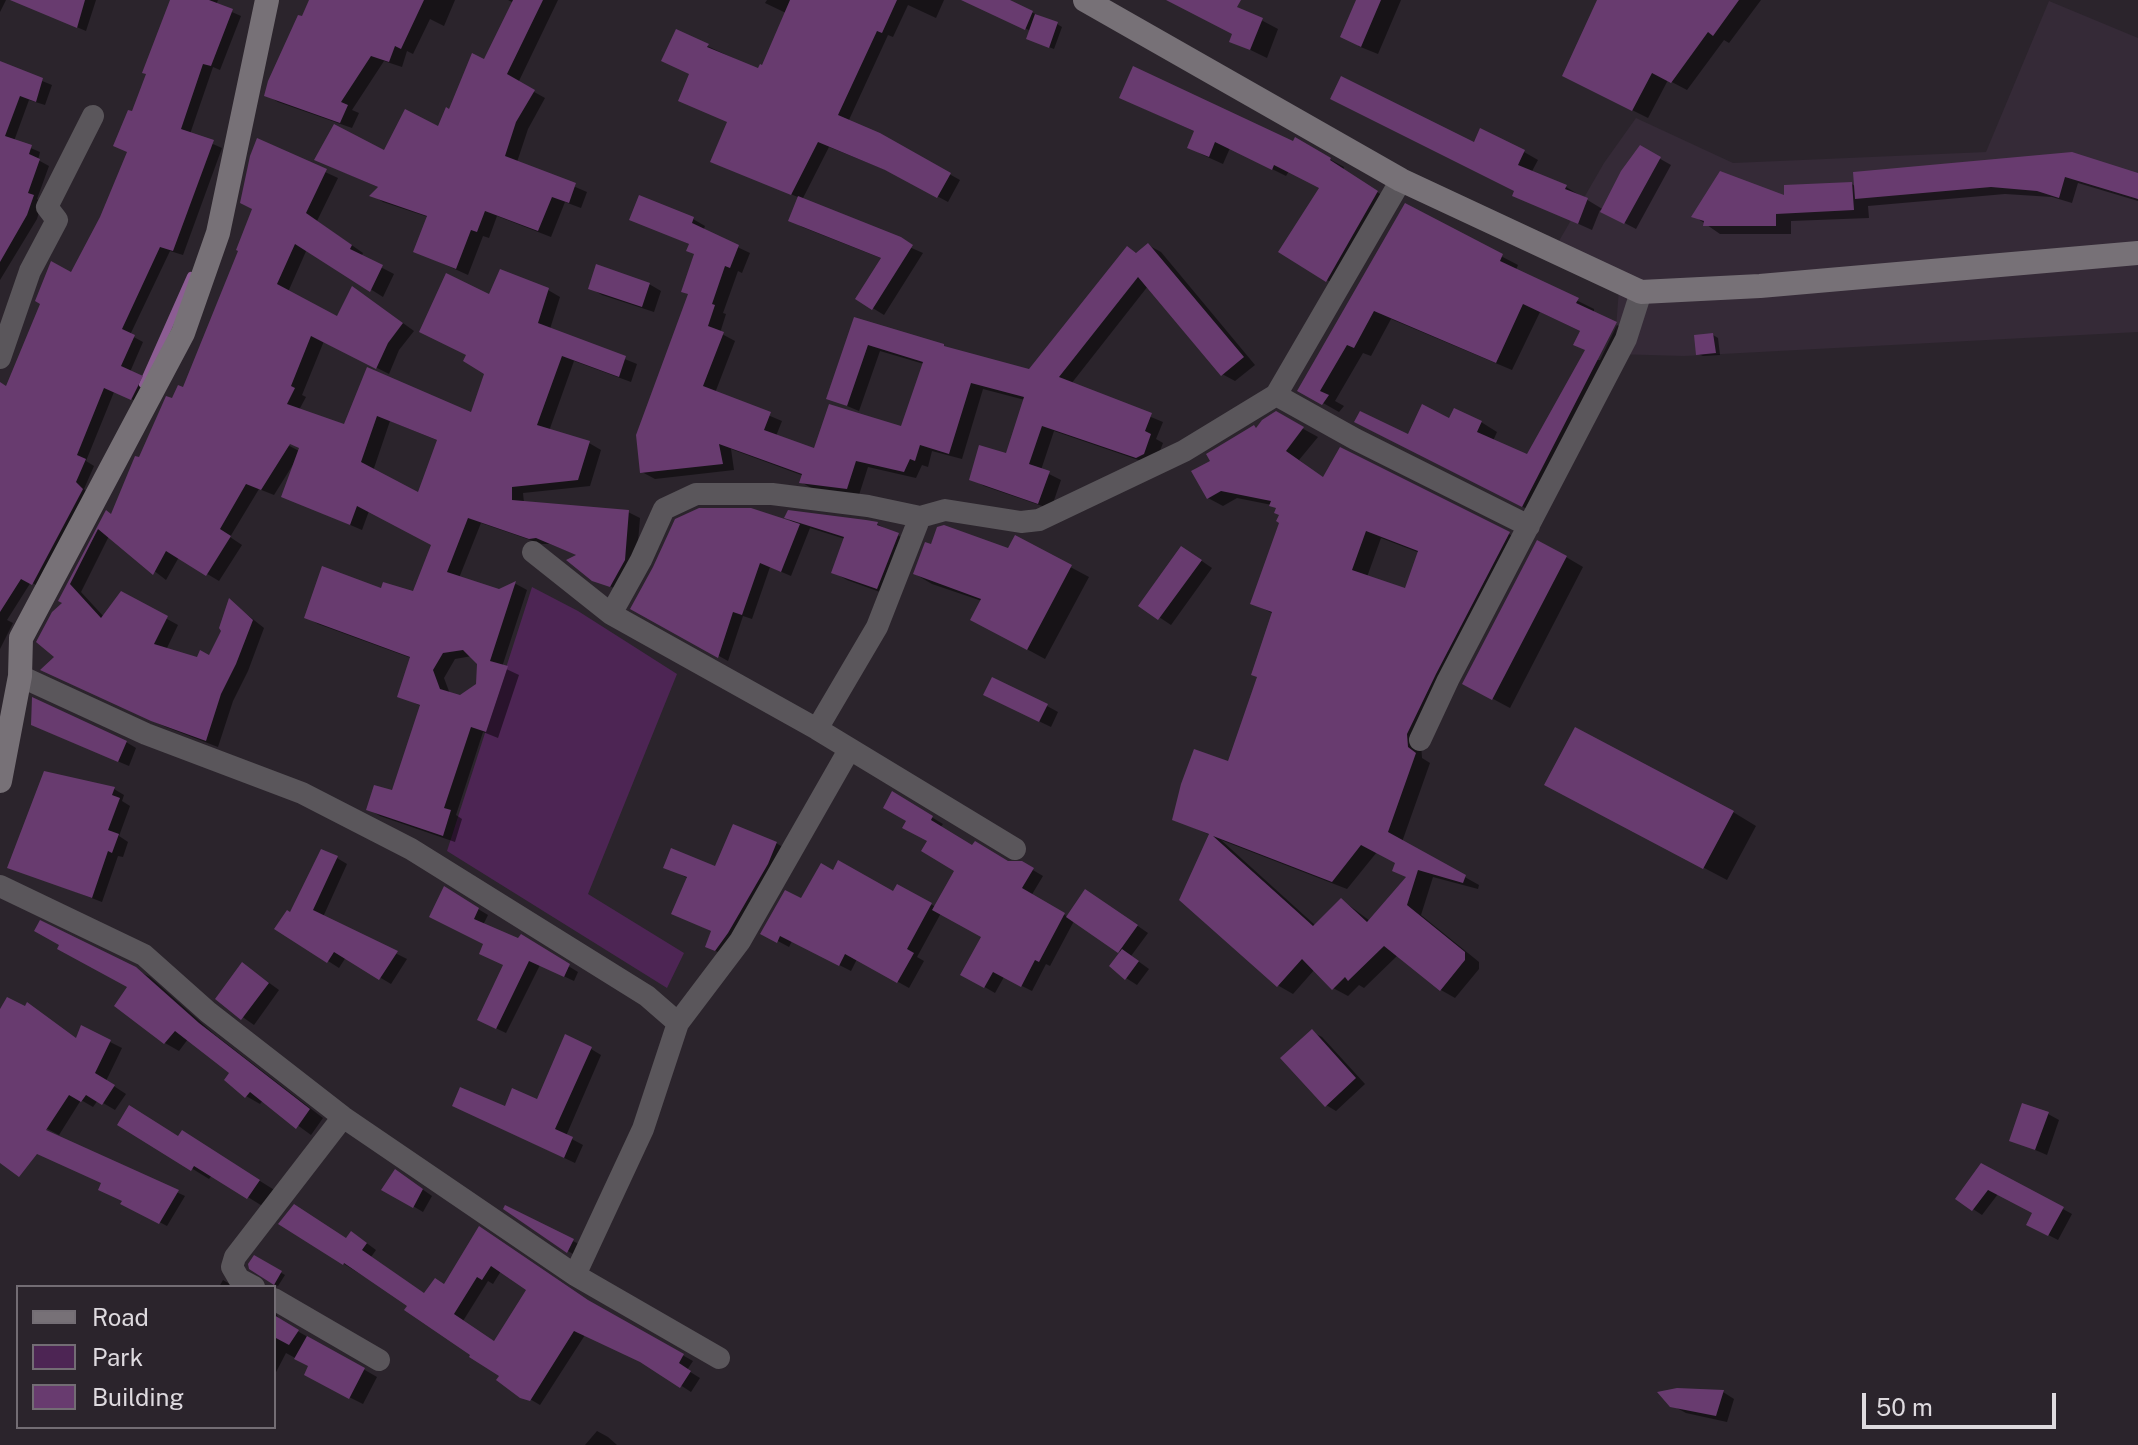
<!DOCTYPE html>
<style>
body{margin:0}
#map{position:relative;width:2138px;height:1445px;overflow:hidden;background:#2b242c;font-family:"Public Sans",sans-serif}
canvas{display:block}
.legend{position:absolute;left:16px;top:1285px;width:260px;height:144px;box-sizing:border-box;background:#2b242c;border:2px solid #736d74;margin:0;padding:10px 14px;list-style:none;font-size:24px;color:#dedadf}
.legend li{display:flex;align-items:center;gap:16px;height:40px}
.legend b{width:40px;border:2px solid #736d74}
.scale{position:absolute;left:1862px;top:1393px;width:194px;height:36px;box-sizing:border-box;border:4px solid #dedadf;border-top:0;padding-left:10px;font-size:24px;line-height:28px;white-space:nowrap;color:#dedadf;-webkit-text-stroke:6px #2b242c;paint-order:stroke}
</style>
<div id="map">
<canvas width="2138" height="1445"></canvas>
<ul class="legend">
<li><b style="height:10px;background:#777177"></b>Road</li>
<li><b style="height:22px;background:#4d2554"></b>Park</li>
<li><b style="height:22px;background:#683b6f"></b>Building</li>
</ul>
<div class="scale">50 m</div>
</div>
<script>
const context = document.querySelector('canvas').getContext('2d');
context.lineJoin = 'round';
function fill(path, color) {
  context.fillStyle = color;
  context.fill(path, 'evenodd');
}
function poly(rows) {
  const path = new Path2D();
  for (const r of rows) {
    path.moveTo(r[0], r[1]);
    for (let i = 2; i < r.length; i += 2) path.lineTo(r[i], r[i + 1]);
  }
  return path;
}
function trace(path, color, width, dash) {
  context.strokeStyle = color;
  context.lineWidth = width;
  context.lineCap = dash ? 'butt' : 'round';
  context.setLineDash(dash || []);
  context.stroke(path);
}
const built = poly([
 [2049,1,2138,38,2138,332,1684,356,1614,354,1619,289,1559,241,1604,163,1636,118,1733,163,1986,152]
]);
const green = poly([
 [532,587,578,611,677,674,588,894,684,953,667,988,447,851]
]);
const shadow = poly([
 [0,0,6,0,0,12],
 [33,0,96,0,86,31,29,7],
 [172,0,218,0,216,5,241,16,220,70,213,67,190,134,222,148,183,255,170,251,130,335,143,342,130,372,152,383,141,403,114,392,86,461,94,466,84,489,92,496,42,589,31,582,7,620,13,623,0,649,0,384,8,388,102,218,129,153,133,114],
 [311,0,455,0,444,26,430,19,413,54,407,51,402,67,384,61,352,110,359,113,352,128,278,102,266,95],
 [508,0,558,0,518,83,545,98,528,129,517,162,587,192,581,208,565,202,551,237,497,216,489,238,483,236,468,275,415,251,428,217,383,202,372,195,380,188,316,160,385,153,439,128,485,61,514,3],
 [767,0,944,0,936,18,908,5,893,37,888,35,848,122,879,135,960,180,948,202,898,175,829,147,802,200,923,253,884,315,858,299,883,259,802,227,791,220,800,198,713,161,729,122,680,101,691,74,677,32,759,70,763,67,786,13,765,3],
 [963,0,1005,0,1057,24,1062,27,1054,49,1033,41,1031,31],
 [1168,0,1233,0,1231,4,1278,29,1267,58,1232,41,1234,34],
 [1358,0,1401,0,1378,54,1358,46],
 [1607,0,1761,0,1729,43,1724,40,1687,90,1668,80,1648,118,1580,84],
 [0,64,52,85,45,105,29,100,14,141,40,152,38,160,49,166,37,199,42,202,37,219,0,280],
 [1136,105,1293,144,1295,140,1344,167,1343,170,1391,201,1340,288,1327,280,1321,188,1289,171,1286,176,1230,148,1223,164,1203,155,1189,147,1196,132],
 [258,141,338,178,317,221,363,253,361,257,394,274,383,297,307,249,288,292,338,319,364,295,414,331,399,350,389,374,324,341,302,395,306,397,299,410,345,426,368,370,472,415,487,373,490,296,548,290,560,297,550,329,637,364,631,382,574,361,549,431,589,443,601,450,590,486,523,493,524,503,628,512,640,518,636,567,623,592,593,579,579,556,550,544,542,544,481,523,459,578,499,591,516,584,527,590,502,667,519,675,498,738,483,732,456,815,462,819,455,842,380,816,368,809,393,793,421,706,399,696,411,658,318,624,306,617,382,590,414,593,433,545,369,511,362,530,283,496,294,463,274,495,259,489,230,537,242,545,219,581,179,557,166,580,109,536,81,592,104,617,122,594,178,625,166,650,198,660,210,658,224,630,230,601,264,628,248,671,233,701,218,747,166,727,55,676,65,603,60,600,107,512,112,516,173,401,184,389,241,250,254,209],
 [390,421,439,441,419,495,373,471],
 [282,437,301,448,301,452,280,441],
 [472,656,479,663,478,685,460,697,450,694,444,678,455,659],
 [1475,145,1524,152,1538,160,1531,173,1566,187,1604,210,1641,148,1671,165,1636,229,1600,210,1592,230,1514,195,1516,191],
 [1855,174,2138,175,2138,201,2078,183,2072,203,2052,197,2005,194,1868,206,1869,218,1791,221,1791,234,1720,234,1694,216,1852,184,1856,187],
 [1405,206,1518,265,1516,270,1594,309,1595,360,1600,360,1617,325,1632,333,1539,515,1373,431,1409,437,1481,422,1497,432,1493,441,1528,457,1587,350,1582,332,1540,312,1512,370,1391,319,1371,356,1363,353,1335,401,1344,406,1339,412,1300,390],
 [631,219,693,219,705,226,703,231,750,253,742,273,738,271,723,313,726,314,720,333,735,341,715,393,782,421,776,436,816,451,903,429,924,364,880,351,859,411,828,398,856,320,951,350,1030,371,1148,245,1161,252,1255,365,1235,381,1222,374,1148,286,1071,384,1163,422,1156,439,1163,443,1156,461,1150,464,1054,431,1041,470,1061,480,1051,509,984,486,972,479,1007,455,1025,400,983,389,962,459,932,451,928,467,922,465,916,478,868,467,859,495,813,489,801,482,804,476,731,449,734,470,655,479,642,472,690,295,696,255,691,245],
 [649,284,661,291,654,312,602,295,590,288],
 [1713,335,1718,338,1720,355,1703,356,1698,354],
 [1276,414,1318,437,1299,460,1324,479,1509,534,1523,542,1421,743,1422,758,1430,763,1402,842,1479,885,1478,889,1433,877,1421,915,1479,962,1479,969,1455,998,1441,990,1398,955,1364,988,1359,985,1348,996,1333,988,1315,969,1293,994,1279,986,1181,900,1210,835,1174,819,1229,764,1259,678,1274,614,1252,603,1281,522,1278,508,1272,505,1237,498,1223,506,1208,498,1212,461,1254,427,1258,429],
 [1381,538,1420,553,1406,591,1367,577],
 [1221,840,1347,889,1377,852,1398,863,1408,878,1370,921,1342,900,1316,926],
 [787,518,865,522,877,524,912,543,891,596,847,580,833,572,845,539,810,528,791,576,770,567,752,619,743,616,728,661,633,608,795,524],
 [1016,538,1089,577,1045,659,990,629,982,601,932,584,915,574,1009,550],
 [1193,555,1212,568,1171,625,1141,605],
 [1566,557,1583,567,1510,708,1482,693],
 [997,701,1047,706,1058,712,1051,727],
 [44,730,126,742,136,748,129,766],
 [114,789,124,795,122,801,130,806,119,836,128,842,123,857,118,856,102,902,10,867],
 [893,794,943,824,940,828,973,847,1008,863,1021,863,1043,876,1031,896,1068,917,1097,898,1148,933,1131,956,1149,969,1137,985,1126,978,1122,953,1074,921,1050,966,1046,964,1032,991,1004,977,995,993,962,974,983,937,941,913,917,957,924,961,909,988,857,959,851,971,792,941,789,947,763,933,833,873,894,894,898,887,936,907,957,870,909,820],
 [1570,797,1733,812,1756,826,1727,880],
 [776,843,791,852,723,955,707,946,713,932,674,913,689,879,666,867,716,869],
 [337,858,347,864,323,917,407,959,391,984,346,957,339,968,277,928],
 [445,889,488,915,483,925,519,941,521,937,578,972,574,981,540,965,506,1033,489,1025,505,965,485,944],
 [135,969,150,977,214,1034,323,1118,311,1135,263,1100,260,1104,246,1096,232,1073,188,1039,179,1051,165,1043,129,986],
 [254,972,279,990,254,1025,217,999],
 [0,1014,77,1039,82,1028,122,1048,106,1081,126,1094,115,1110,98,1100,93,1107,81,1100,59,1135,0,1104],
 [1312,1032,1322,1037,1365,1084,1336,1111,1326,1105],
 [591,1049,601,1055,566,1136,583,1145,575,1163,465,1111,506,1109,538,1102],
 [2048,1114,2059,1120,2047,1155,2012,1140],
 [120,1124,199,1143,276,1191,264,1207,212,1175,209,1179],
 [83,1149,185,1196,167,1226,123,1203,124,1201,103,1183],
 [1982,1165,2072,1214,2058,1240,2029,1225,2034,1213,1998,1194,1982,1215,1958,1199],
 [405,1177,432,1196,423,1212,384,1189],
 [505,1208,583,1246,578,1257,568,1251],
 [479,1229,596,1307,693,1361,687,1370,700,1378,691,1392,648,1364,585,1335,540,1405,498,1380,501,1376,410,1305,344,1264,347,1240,361,1239,376,1250,371,1257,426,1295,445,1287],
 [501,1271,529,1290,495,1343,463,1321,488,1281,493,1284],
 [255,1258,285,1275,278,1286,274,1284],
 [223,1280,235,1287,219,1287],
 [274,1310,280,1321,377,1377,363,1404,319,1382,310,1366,286,1353,274,1376],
 [1682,1390,1723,1392,1734,1399,1727,1422,1686,1413,1675,1407],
 [597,1431,608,1437,617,1445,585,1445]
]);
const stream = poly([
 [143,384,191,276]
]);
const building = poly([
 [10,0,85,0,77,28],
 [170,0,209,0,233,9,211,66,203,64,181,129,214,140,173,251,160,247,122,329,135,335,121,366,143,376,131,400,104,388,77,455,86,459,76,482,83,489,32,585,21,579,0,612,0,382,6,386,40,304,35,301,51,261,71,272,100,217,127,152,113,146,128,110,132,111,146,74,142,73],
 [309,0,424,0,401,49,395,46,389,62,371,56,341,102,348,105,340,123,264,96,268,81,298,15,302,16],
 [513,0,543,0,507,74,535,90,516,122,505,156,576,183,569,203,552,197,538,231,485,211,477,232,471,230,456,269,413,252,427,216,369,196,378,187,314,160,334,124,384,150,405,109,438,126,446,107,449,109,472,53,484,59],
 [790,0,897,0,882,33,877,31,838,115,880,133,951,173,937,198,885,170,818,142,791,195,710,162,727,122,678,101,689,74,661,61,676,29,709,44,707,47,758,68,760,64,762,65],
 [961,0,1010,0,1033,11,1025,30],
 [1166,0,1241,0,1237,7,1263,18,1250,50,1229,42,1232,34],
 [1356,0,1381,0,1361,47,1340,37],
 [1597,0,1739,0,1713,36,1708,32,1671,83,1652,73,1632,111,1562,76],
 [1035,14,1058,22,1049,48,1026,39],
 [0,61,43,78,36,102,20,96,5,136,32,145,29,154,40,159,28,193,34,195,27,215,0,262],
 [1133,66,1293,141,1295,137,1331,158,1330,160,1378,191,1326,282,1278,252,1319,188,1274,165,1272,170,1215,142,1209,157,1187,148,1194,131,1119,98],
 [1341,76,1474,142,1480,128,1525,150,1518,165,1567,185,1565,189,1588,198,1578,224,1512,196,1514,191,1330,99],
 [257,138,327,169,306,213,352,245,350,249,383,265,370,292,295,244,277,284,337,316,352,286,403,323,388,343,376,369,311,336,291,386,295,388,287,404,344,424,367,367,471,412,484,374,463,361,466,355,419,332,446,273,489,294,500,269,549,288,538,323,626,356,619,377,562,356,537,425,590,441,578,480,512,487,512,500,629,510,625,560,610,587,592,581,566,560,576,555,536,538,529,539,468,518,447,572,499,589,516,581,490,661,508,666,486,732,471,727,444,808,451,810,443,836,366,810,374,785,392,790,420,705,397,697,410,657,304,618,322,566,381,588,383,582,413,591,431,545,357,506,350,525,281,497,299,448,290,444,261,490,246,484,220,529,231,536,206,576,166,551,153,575,98,529,70,584,101,618,121,591,168,616,154,644,197,657,200,650,209,655,221,631,219,628,229,598,253,620,236,664,221,694,206,741,151,721,40,670,54,657,36,642,52,612,62,603,58,601,106,510,111,514,135,456,139,457,166,396,172,398,178,385,183,387,238,251,236,250,252,209,240,203,250,156],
 [377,416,437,440,418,492,361,462],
 [463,650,477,664,476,684,460,695,440,689,433,670,443,653],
 [1640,145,1661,157,1624,224,1600,212,1621,171],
 [2072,152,2138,173,2138,199,2065,177,2059,198,2037,191,1991,187,1855,199,1853,172],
 [1720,171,1784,195,1784,185,1852,182,1854,210,1776,214,1776,226,1703,226,1704,221,1691,217],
 [639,195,694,217,692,223,739,245,730,268,725,266,712,304,715,305,708,326,724,332,703,386,771,412,764,430,814,448,829,404,901,426,923,362,868,345,847,406,826,399,854,317,944,344,944,346,1029,369,1127,246,1136,253,1148,243,1244,357,1221,376,1138,277,1059,377,1152,413,1145,431,1151,434,1144,454,1136,458,1042,426,1029,464,1050,471,1038,504,969,480,979,445,1006,453,1024,397,971,383,949,454,920,445,915,461,910,459,904,472,856,461,847,489,799,483,802,474,719,444,723,464,640,473,636,435,688,294,681,292,694,254,686,251,689,244,629,220],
 [798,196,901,237,913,245,872,310,855,299,881,258,788,221],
 [1405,203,1503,254,1500,261,1579,298,1576,303,1617,322,1522,507,1354,422,1360,411,1408,434,1422,404,1449,418,1454,408,1482,421,1477,432,1527,454,1585,350,1573,345,1580,331,1523,304,1496,363,1374,311,1354,348,1347,345,1320,391,1329,395,1322,405,1297,391],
 [596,264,650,283,642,307,588,289],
 [1713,333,1716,353,1696,355,1694,335],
 [1276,411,1304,427,1286,451,1323,477,1340,447,1510,532,1436,674,1407,734,1408,747,1416,753,1388,832,1466,875,1463,883,1418,870,1407,905,1465,952,1465,960,1440,991,1384,946,1348,981,1345,977,1332,990,1302,959,1277,987,1179,900,1209,834,1172,820,1181,784,1194,749,1228,761,1257,677,1251,675,1272,612,1250,604,1279,523,1276,521,1279,515,1274,513,1276,508,1269,506,1271,501,1221,491,1207,499,1191,471,1210,461,1206,454,1254,425,1256,428,1262,420],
 [1366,531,1418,551,1405,588,1352,570],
 [1213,836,1332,882,1361,845,1395,863,1392,871,1406,877,1367,922,1341,898,1313,926],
 [699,508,751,508,800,524,781,572,760,563,742,615,733,612,718,658,630,609,653,567,675,519],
 [788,510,866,520,878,522,877,525,899,533,877,589,831,573,844,537,784,518],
 [944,525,1008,548,1015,535,1072,565,1027,650,970,620,981,599,913,574,925,542,931,544,937,527],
 [1537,540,1567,556,1492,700,1462,684],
 [1181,546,1202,560,1158,620,1138,606],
 [992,677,1048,704,1039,722,983,695],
 [32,697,127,741,118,762,31,725],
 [1575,727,1734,811,1703,869,1544,785],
 [44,771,115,787,112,795,120,798,108,830,119,834,112,853,108,851,92,898,7,868],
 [892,791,933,816,931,820,972,845,975,841,1008,861,1022,861,1034,868,1022,888,1065,913,1039,962,1035,960,1021,987,993,972,984,988,960,975,981,937,932,910,954,871,921,851,927,841,902,828,906,821,883,808],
 [733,824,777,842,768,864,728,933,715,951,705,947,711,931,671,914,687,877,663,868,671,848,715,866],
 [321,849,338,856,313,910,398,951,379,980,334,952,327,963,274,929,287,910,290,912],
 [838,860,893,891,897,884,932,903,907,949,914,953,897,983,845,954,839,966,780,936,777,943,760,934,785,890,801,898,821,863,833,870],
 [444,886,479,908,474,919,518,938,521,934,570,964,564,977,529,961,496,1029,477,1020,503,965,479,954,483,944,429,917],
 [1085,889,1138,925,1118,953,1066,917],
 [40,920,136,967,199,1023,310,1109,296,1129,250,1092,245,1098,224,1080,229,1073,175,1031,164,1044,114,1006,127,987,57,949,59,945,34,931],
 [1122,949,1139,961,1125,980,1109,966],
 [242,962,269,983,241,1020,215,999],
 [7,997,25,1006,27,1002,76,1038,81,1025,111,1040,95,1073,115,1085,102,1105,86,1095,81,1102,69,1095,46,1130,179,1190,159,1224,120,1204,122,1201,98,1190,101,1183,37,1154,19,1177,0,1163,0,1009],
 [1312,1029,1356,1078,1325,1107,1280,1058],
 [565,1034,592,1047,555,1129,573,1137,564,1158,452,1106,460,1087,505,1106,512,1088,537,1099],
 [2022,1103,2049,1112,2035,1150,2009,1141],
 [129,1105,178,1136,182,1130,260,1180,247,1199,194,1166,191,1171,117,1125],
 [1981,1163,2064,1207,2048,1236,2026,1225,2032,1213,1988,1190,1972,1211,1955,1199],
 [395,1169,423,1189,413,1208,381,1190],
 [294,1204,346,1238,351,1231,367,1243,362,1250,424,1293,435,1278,444,1284,479,1226,588,1300,684,1354,679,1363,691,1371,680,1388,640,1362,574,1331,530,1401,520,1398,496,1380,499,1376,469,1357,470,1355,404,1310,407,1306,344,1263,343,1265,278,1224],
 [491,1266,526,1290,494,1341,454,1314,477,1277,482,1280],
 [505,1205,574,1239,567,1253,503,1209],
 [254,1255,282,1271,274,1285,249,1269,248,1264],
 [274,1315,299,1330,289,1345,274,1337],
 [307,1336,365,1368,349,1399,304,1375,308,1366,294,1359],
 [1677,1388,1724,1390,1716,1416,1670,1407,1657,1392]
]);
const street = poly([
 [0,358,30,271,57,220,47,207,93,116],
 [1276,395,1355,439,1529,526],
 [533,552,611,614,817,729,1015,849],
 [611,614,641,560,664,509,696,494,772,494,868,506,920,517],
 [20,676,146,734,302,793,411,849,647,996,678,1023,643,1129,575,1275],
 [817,729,877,627,920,517,945,510,1021,522,1039,520,1184,451,1276,395,1401,180],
 [1420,740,1448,680,1626,339,1641,292],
 [0,886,144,955,208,1012,343,1117,575,1275,719,1358],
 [678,1023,740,941,849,750],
 [254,1287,239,1279,232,1267,235,1257,343,1117],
 [274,1299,379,1360]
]);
const secondary = poly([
 [1085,0,1401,180,1641,292,1760,286,2138,253],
 [0,781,20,676,21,638,183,333,218,233,267,0]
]);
fill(built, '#352a37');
fill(green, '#4d2554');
fill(shadow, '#0007');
trace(stream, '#8c5d93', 8);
fill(building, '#683b6f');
trace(street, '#5a565b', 22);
trace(secondary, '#777177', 24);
</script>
